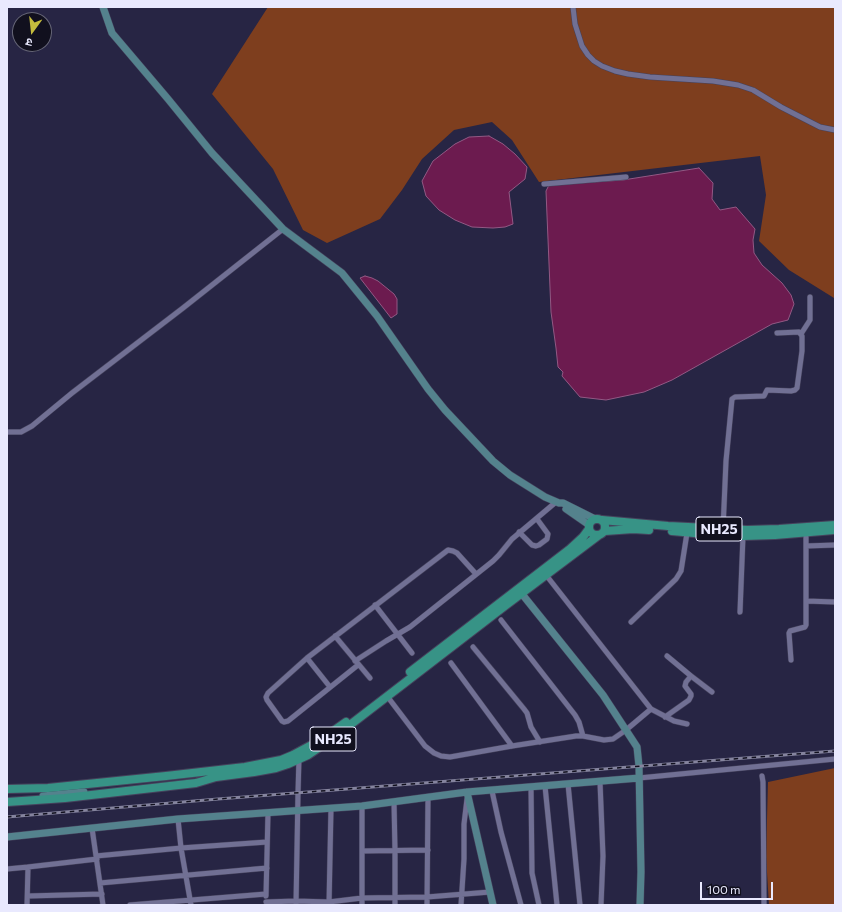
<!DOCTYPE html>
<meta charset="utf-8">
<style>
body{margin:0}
#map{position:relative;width:842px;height:912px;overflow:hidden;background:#272544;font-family:Commissioner,"Noto Sans Devanagari",sans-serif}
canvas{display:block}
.frame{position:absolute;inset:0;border:8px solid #e9e9fe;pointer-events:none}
.north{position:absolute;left:12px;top:12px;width:40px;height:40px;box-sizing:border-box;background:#11101e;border:1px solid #676778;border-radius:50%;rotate:195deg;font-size:11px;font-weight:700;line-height:16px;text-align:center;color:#e9e9fe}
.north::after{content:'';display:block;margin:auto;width:14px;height:18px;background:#c5bc3d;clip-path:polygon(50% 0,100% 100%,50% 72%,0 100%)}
.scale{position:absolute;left:700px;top:882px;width:73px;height:18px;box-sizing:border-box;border:2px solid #e9e9fe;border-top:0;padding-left:5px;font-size:12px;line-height:14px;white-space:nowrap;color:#e9e9fe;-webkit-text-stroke:3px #11101e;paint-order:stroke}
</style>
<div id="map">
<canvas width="842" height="912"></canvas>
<div class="frame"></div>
<div class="north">उ</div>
<div class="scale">100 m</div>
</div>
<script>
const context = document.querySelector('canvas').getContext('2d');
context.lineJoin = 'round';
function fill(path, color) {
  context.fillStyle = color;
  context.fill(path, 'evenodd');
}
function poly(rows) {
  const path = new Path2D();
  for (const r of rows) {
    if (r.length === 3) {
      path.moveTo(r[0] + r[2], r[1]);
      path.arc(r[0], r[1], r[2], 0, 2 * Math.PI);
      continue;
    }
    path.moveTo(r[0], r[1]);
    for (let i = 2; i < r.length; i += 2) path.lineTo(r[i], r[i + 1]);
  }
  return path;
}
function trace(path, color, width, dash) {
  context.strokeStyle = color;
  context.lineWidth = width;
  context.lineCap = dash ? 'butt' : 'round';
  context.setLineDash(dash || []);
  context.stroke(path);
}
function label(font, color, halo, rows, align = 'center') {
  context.font = font + ' Commissioner,sans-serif';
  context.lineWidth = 3.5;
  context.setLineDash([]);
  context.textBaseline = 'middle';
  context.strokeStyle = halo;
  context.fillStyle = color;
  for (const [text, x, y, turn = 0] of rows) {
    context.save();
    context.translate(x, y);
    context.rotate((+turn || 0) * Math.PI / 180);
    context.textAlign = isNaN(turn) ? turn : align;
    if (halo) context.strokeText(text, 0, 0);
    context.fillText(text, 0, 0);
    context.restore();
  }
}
const green = poly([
 [268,7,835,7,835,298,834,298,789,270,759,241,766,195,760,156,539,182,512,140,492,122,454,130,422,159,402,190,380,219,327,243,303,230,273,169,212,94],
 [835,768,835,905,769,905,766,856,768,782]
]);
const water = poly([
 [489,136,503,144,515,154,527,167,525,179,509,192,513,224,505,227,493,228,472,227,455,220,439,210,426,196,422,181,433,161,455,144,469,137,489,136],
 [699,168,713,183,712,199,720,210,736,207,755,229,753,240,754,253,762,265,782,283,791,295,794,304,788,320,772,324,672,380,644,392,606,400,580,397,562,376,563,372,558,367,556,348,551,312,546,191,549,185,623,180,699,168],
 [365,276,372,278,378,281,394,294,397,299,397,314,391,318,360,278,365,276]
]);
const street = poly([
 [573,7,575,24,582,46,588,55,594,61,602,66,615,71,628,74,650,77,713,81,738,85,753,90,781,107,820,127,835,130],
 [544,184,626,177],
 [801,334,810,320,810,297],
 [7,432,21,432,32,426,72,393,183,308,283,229],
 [723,529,726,461,732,399,735,397,764,396,767,390,791,391,795,390,797,388,802,351,802,336,799,332,777,333],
 [519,532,532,545,536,546,539,545,547,539,548,534,537,519],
 [806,546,835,545],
 [806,601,835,602],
 [375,605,412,653],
 [740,612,743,536],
 [501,620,575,715,579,722,583,736],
 [631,622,676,579,681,571,687,533],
 [335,636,370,678],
 [473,647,524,709,527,713,531,727,540,742],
 [307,658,330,687],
 [791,660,789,633,790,631,805,627,806,625,806,533],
 [355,661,386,641,410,627,493,561,499,555,512,539,556,502],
 [451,663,512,746],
 [358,665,288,721,284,722,282,721,267,700,266,697,268,693,307,658,448,550,453,551,457,553,476,574],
 [691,676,712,692],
 [387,696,425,746,434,753,441,756,450,757,512,746,576,736,583,736,604,740,613,739,626,730,651,709,546,575],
 [651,709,674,721,687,724],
 [665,717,689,700,691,696,691,694,685,686,686,682,691,676,667,656],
 [762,776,763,782,764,905],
 [639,778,835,759],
 [600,782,603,856,601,905],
 [568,784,580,905],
 [545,786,557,905],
 [531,787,532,873,539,905],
 [492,791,501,832,521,905],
 [394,802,395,851,395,905],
 [178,819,181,848,191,905],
 [92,828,103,905],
 [362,851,428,850],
 [96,856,181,848,267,842],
 [28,867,97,859],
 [7,869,28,867,27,905],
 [100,883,267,868],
 [28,896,102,894],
 [266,896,268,813],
 [266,902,296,901,329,902,362,898,427,897,490,892],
 [130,905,266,894],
 [296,905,298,793,299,758],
 [329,905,331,808],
 [362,905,362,806],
 [427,905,428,798],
 [461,905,464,859,464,824,467,799]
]);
const secondary = poly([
 [103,7,112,33,168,99,212,153,283,229,342,273,377,316,428,389,445,410,493,461,510,475,545,497,559,503,563,503,595,519],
 [566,509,589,525],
 [518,589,603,695,637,747,639,766,641,872,640,905],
 [467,792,493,905],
 [43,796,84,792],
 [7,837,178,819,362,806,467,792,639,778]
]);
const primary = poly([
 [597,527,8],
 [602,520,668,526,747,530,779,529,835,525],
 [605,531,633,529,649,530],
 [672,531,716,535,743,536,775,535,834,530],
 [410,672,570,549,583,537,589,529],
 [7,789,48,788,166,776,245,767,281,760,293,755,319,741,346,722],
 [7,802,65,798,196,783,216,777,254,772,276,768,288,764,308,755,333,738,506,605,599,535]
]);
const rail = poly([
 [7,817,218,799,835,751]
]);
const shields = [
 [719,529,46],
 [333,739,46]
];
const shieldNames = [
 ["NH25",719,529],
 ["NH25",333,739]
];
fill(green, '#7e3e1e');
fill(water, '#6c1b4f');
trace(water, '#925984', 1);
trace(street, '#45425c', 6);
trace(secondary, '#45425c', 8);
trace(primary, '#45425c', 10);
trace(street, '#717094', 5);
trace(secondary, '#54828d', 7);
trace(primary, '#379386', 8);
trace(rail, '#85849e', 3);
trace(rail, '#11101e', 1.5, [4.5]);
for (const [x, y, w] of shields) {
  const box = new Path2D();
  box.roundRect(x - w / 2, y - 12, w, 24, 3);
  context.fillStyle = '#11101e';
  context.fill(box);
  trace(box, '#e9e9fe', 1);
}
label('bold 14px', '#e9e9fe', null, shieldNames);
</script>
